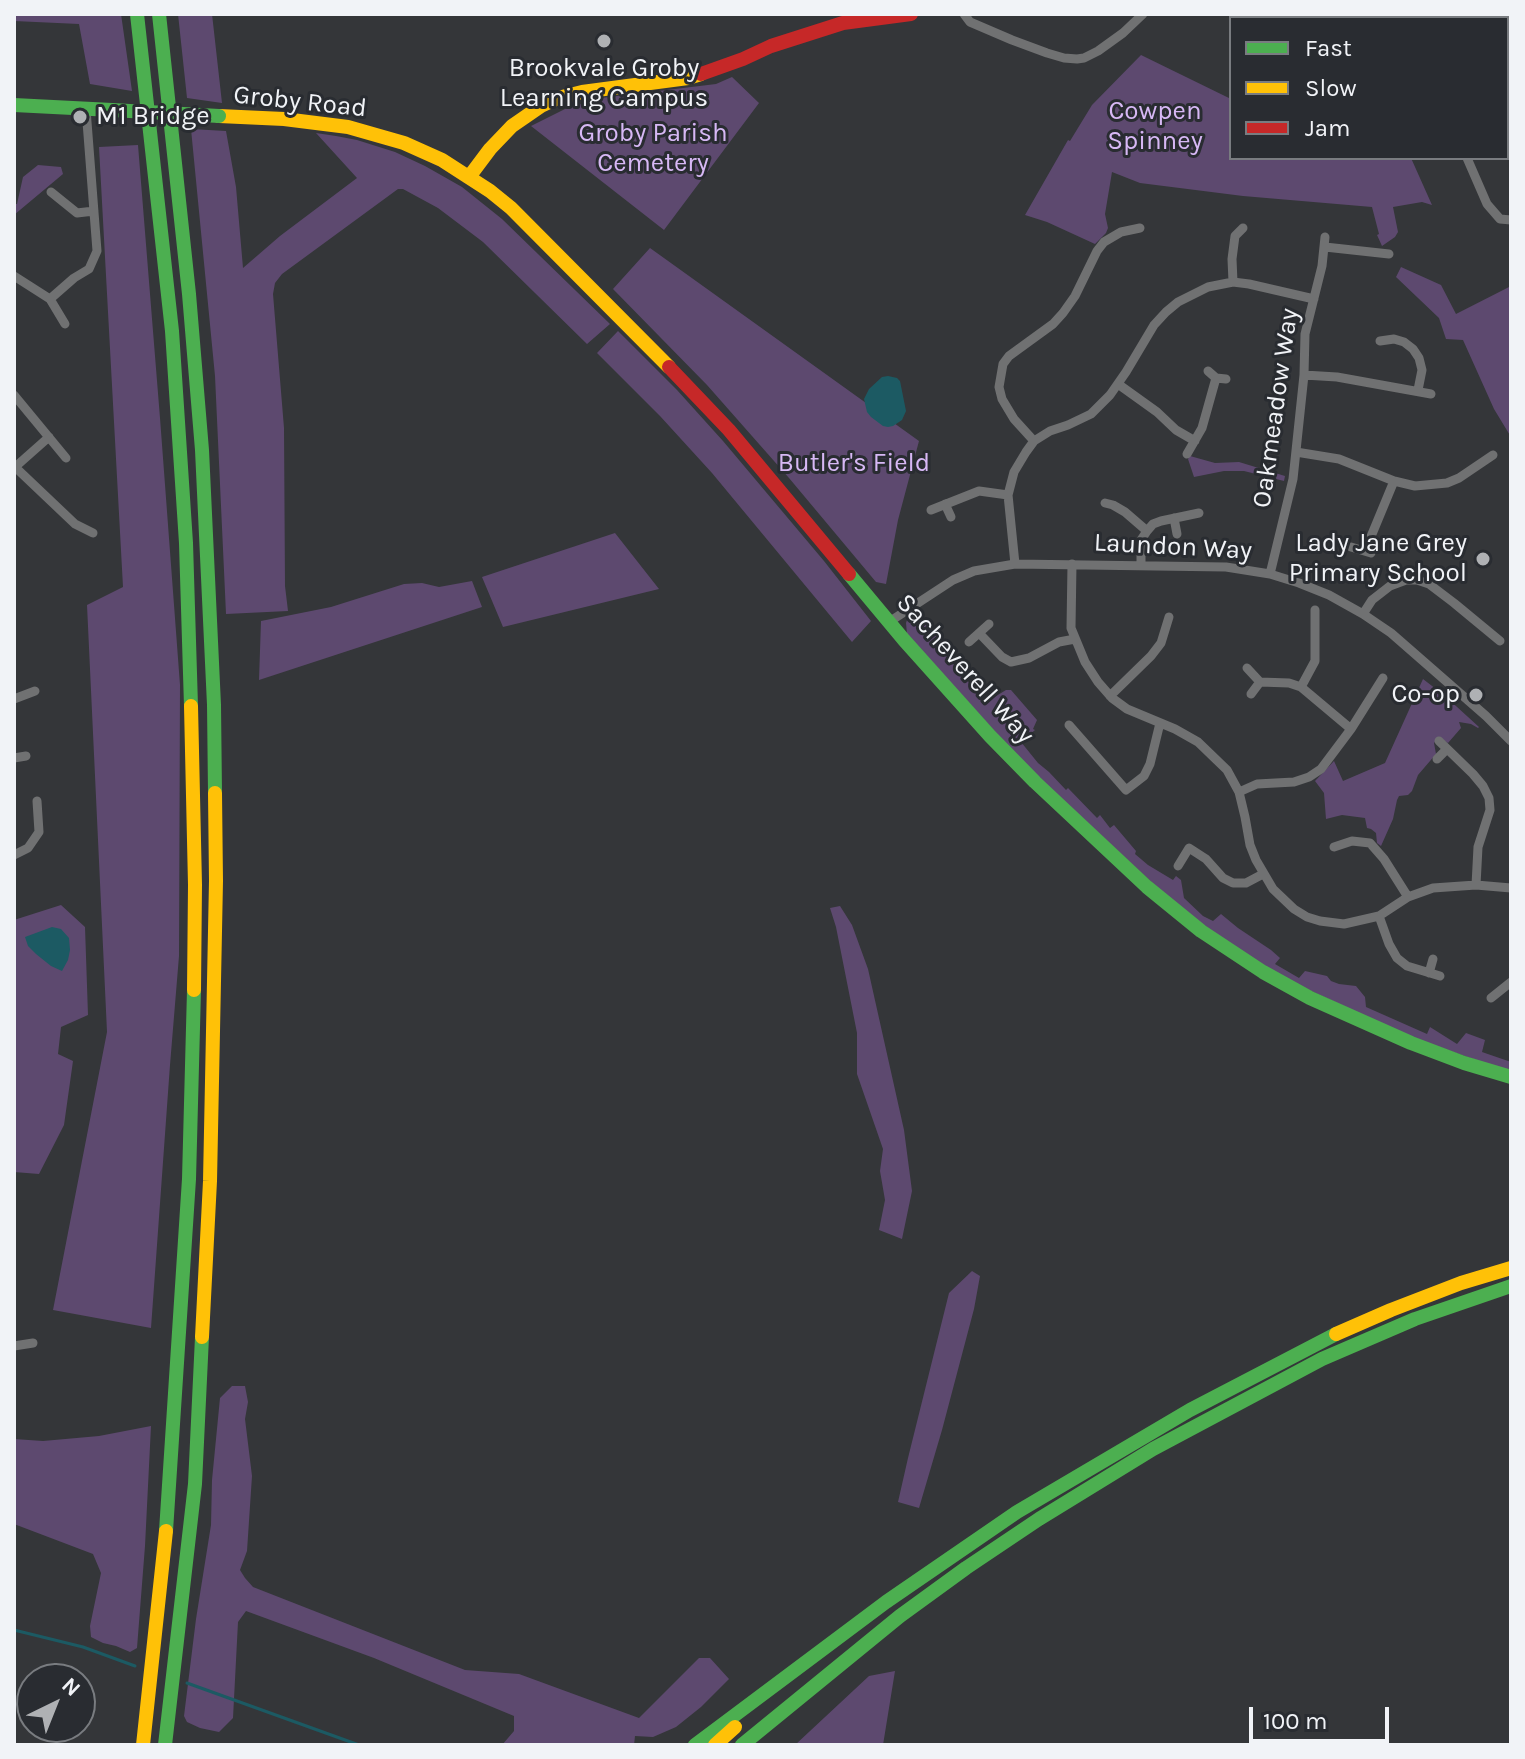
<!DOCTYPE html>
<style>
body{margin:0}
#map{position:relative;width:1525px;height:1759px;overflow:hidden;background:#343639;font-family:Karla,sans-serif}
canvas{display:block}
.frame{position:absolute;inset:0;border:16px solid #f1f3f7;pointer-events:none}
.legend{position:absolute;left:1229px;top:16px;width:280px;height:144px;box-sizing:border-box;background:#292c31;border:2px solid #797c80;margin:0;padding:10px 14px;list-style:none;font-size:24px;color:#f1f3f7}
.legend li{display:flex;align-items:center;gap:16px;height:40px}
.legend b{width:40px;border:2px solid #797c80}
.north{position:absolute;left:16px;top:1663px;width:80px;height:80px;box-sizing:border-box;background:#292c31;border:2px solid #797c80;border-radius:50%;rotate:43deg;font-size:22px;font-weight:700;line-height:32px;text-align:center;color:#f1f3f7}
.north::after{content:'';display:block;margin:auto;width:28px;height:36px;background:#afb1b4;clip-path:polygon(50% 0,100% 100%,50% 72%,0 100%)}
.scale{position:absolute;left:1249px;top:1707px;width:140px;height:36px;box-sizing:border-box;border:4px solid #f1f3f7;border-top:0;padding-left:10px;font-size:24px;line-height:28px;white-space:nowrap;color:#f1f3f7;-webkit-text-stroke:6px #292c31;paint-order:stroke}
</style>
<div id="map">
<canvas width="1525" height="1759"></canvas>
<div class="frame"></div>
<ul class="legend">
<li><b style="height:10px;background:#4caf50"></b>Fast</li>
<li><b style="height:10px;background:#ffc107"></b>Slow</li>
<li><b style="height:10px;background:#c62828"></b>Jam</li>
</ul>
<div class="north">N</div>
<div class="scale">100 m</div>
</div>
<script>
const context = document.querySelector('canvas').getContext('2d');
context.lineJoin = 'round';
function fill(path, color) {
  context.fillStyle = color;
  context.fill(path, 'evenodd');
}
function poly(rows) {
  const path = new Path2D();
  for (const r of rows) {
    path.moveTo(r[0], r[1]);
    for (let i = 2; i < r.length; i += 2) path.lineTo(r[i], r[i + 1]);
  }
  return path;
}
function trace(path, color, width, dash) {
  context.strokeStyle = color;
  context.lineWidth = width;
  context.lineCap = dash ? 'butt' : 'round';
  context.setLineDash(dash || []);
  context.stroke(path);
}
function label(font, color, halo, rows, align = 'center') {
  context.font = font + ' Karla,sans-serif';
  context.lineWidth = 6;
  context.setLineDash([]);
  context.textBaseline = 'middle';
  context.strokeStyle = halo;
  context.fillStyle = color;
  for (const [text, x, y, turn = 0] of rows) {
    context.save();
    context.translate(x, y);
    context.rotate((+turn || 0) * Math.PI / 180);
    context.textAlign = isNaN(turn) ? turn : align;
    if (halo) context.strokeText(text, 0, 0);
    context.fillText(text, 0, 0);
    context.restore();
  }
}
const green = poly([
 [14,14,121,14,132,91,90,84,79,24,14,21],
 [178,14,212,14,222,103,187,98],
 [1141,55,1231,99,1231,158,1411,158,1432,205,1422,202,1393,207,1398,232,1395,237,1382,246,1377,235,1379,234,1372,207,1243,196,1140,183,1112,172,1105,214,1108,228,1106,233,1095,244,1047,222,1025,215,1068,140,1070,141,1092,105],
 [732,77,759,103,664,230,531,126,565,109,601,98,716,84],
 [191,129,226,131,236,187,243,268,280,236,357,178,316,133,336,136,357,140,395,152,425,166,462,187,502,219,610,324,587,344,483,242,438,208,403,189,398,189,282,274,275,283,273,294,284,428,285,586,288,611,226,614,215,376],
 [138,145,160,418,180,685,179,956,170,1065,151,1328,53,1310,107,1032,87,605,123,587,99,147],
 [38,165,61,167,63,174,14,215,14,204,17,204,23,177],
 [650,248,919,441,898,520,886,584,876,582,789,478,707,385,613,289],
 [1401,267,1441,285,1456,314,1511,286,1511,437,1494,409,1463,340,1446,339,1439,318,1396,277],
 [618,331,677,390,723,441,824,561,871,621,852,642,712,473,660,416,597,353],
 [1190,456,1215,463,1239,462,1285,476,1284,481,1244,471,1224,471,1194,477,1188,459],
 [615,533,659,589,503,627,482,577],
 [472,581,482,607,259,680,261,621,331,607,404,584,422,583,439,587],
 [917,609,943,640,938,645,971,685,993,698,1006,690,1011,690,1037,720,1033,729,1035,730,1021,742,1038,763,1049,772,1066,790,1068,788,1097,818,1100,815,1110,828,1114,825,1136,851,1135,854,1148,865,1173,880,1176,876,1181,880,1184,898,1203,916,1213,921,1221,914,1238,928,1271,950,1280,958,1275,964,1299,978,1305,971,1327,976,1331,981,1339,984,1356,986,1365,997,1366,1007,1427,1034,1430,1027,1457,1044,1466,1033,1485,1040,1482,1052,1511,1062,1511,1072,1407,1036,1286,979,1233,947,1172,901,1026,766,907,634,906,623,908,617],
 [1423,679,1445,696,1479,727,1478,728,1471,724,1459,722,1461,728,1448,743,1439,737,1434,743,1436,754,1418,775,1412,791,1408,795,1399,796,1397,800,1393,819,1381,846,1377,843,1376,833,1371,829,1367,828,1365,818,1342,815,1326,819,1324,793,1315,781,1334,761,1343,781,1385,763],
 [61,905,85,927,88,1015,61,1027,58,1054,73,1061,64,1125,39,1174,14,1172,14,920],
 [840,906,852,925,868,969,904,1130,912,1191,902,1239,879,1230,885,1200,880,1171,883,1149,857,1074,857,1033,836,927,830,908],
 [972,1271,980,1276,974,1309,942,1430,919,1508,898,1502,908,1458,949,1293],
 [232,1386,245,1386,248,1402,245,1419,252,1476,247,1551,240,1570,245,1578,253,1587,465,1670,519,1674,639,1718,699,1658,710,1658,729,1679,701,1707,676,1727,653,1737,635,1736,634,1745,502,1745,514,1731,514,1716,374,1658,246,1611,238,1622,233,1718,219,1732,200,1728,187,1722,184,1716,196,1619,211,1525,212,1480,220,1398],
 [151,1426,145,1546,137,1648,130,1652,116,1646,103,1643,91,1637,90,1626,101,1573,93,1554,14,1524,14,1439,43,1441,99,1436],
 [895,1671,883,1745,795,1745,869,1676]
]);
const water = poly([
 [888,376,897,378,900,381,906,411,902,420,893,426,888,427,883,426,871,417,867,412,864,399,869,389,882,377],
 [52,927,61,929,69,938,70,950,68,960,62,971,51,966,36,954,28,946,25,937]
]);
const stream = poly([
 [14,1630,83,1647,135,1666],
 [187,1683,359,1745]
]);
const street = poly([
 [964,14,970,22,1012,40,1047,53,1064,58,1077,59,1084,58,1098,51,1123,33,1143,14],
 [1394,14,1396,18],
 [1275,18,1277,14],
 [1493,18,1499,14],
 [1467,158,1487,204,1500,219,1511,220],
 [51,192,77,213,94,211],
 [1325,247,1389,254],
 [14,276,50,299,65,324],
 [1233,282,1232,259,1235,236,1243,228],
 [50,299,74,278,89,269,97,251,86,109],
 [1380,341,1394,339,1404,342,1413,349,1419,358,1422,370,1418,390],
 [1208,371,1216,378,1226,379],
 [1304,375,1337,377,1431,394],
 [1118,384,1157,412,1176,430,1195,441],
 [14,395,66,458],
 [1034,441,1014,419,1002,399,999,387,1003,364,1009,356,1053,324,1063,313,1075,296,1097,251,1104,242,1121,232,1140,228],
 [1296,452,1339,459,1394,481,1415,486,1447,483,1459,478,1493,455],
 [1187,454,1202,428,1216,378],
 [15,467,75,524,93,533],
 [14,468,49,437],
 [1105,503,1113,505,1125,512,1147,531,1141,540,1141,565],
 [945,504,951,517],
 [931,510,979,491,1008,495],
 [1174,518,1177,534],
 [1147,531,1153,524,1161,521,1199,513],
 [1351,547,1371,553],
 [1365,551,1394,481],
 [1015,564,1008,495,1014,472,1026,452,1034,441,1050,431,1068,425,1091,414,1110,395,1126,372,1154,325,1166,312,1178,302,1208,287,1233,282,1249,284,1314,299],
 [1072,564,1071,628,1085,662,1098,682,1112,698,1127,709,1175,729,1198,742,1227,770,1239,792,1245,817,1250,845,1256,860,1273,889,1294,909,1307,917,1320,921,1344,924,1379,916,1408,897,1433,888,1476,885,1511,888],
 [1270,574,1293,479,1304,375,1305,334,1322,266,1325,237],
 [1363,614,1372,600,1390,586,1406,580,1417,580,1429,584,1454,603,1500,641],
 [889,622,953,580,974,571,1015,564,1226,567,1270,574,1299,583,1329,595,1363,614,1391,633,1486,716,1511,741],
 [979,633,1002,657,1011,662,1029,658,1059,642,1075,639],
 [969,642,989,624],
 [1301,687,1315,661,1315,610],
 [1251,694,1260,682],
 [1110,696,1151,656,1161,643,1169,617],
 [14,699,35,691],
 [1069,725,1126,790,1144,776,1150,764,1160,723],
 [1351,729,1383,678],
 [1439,741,1473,774,1483,786,1489,798,1490,810,1478,847,1476,885],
 [14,758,26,756],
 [1437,759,1447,749],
 [1239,792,1257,784,1294,782,1309,777,1321,769,1351,729,1301,687,1289,683,1260,682,1247,668],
 [1334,847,1352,841,1370,843,1384,859,1408,897],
 [14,855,28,848,39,832,37,801],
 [1178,866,1189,848,1206,859,1223,878,1233,883,1246,883,1263,874],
 [1379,916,1389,944,1397,958,1407,966,1440,976],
 [1429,973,1433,959],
 [1491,998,1511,982],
 [14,1346,33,1343]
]);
const fast = poly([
 [137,14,172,331,186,543,191,706],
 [159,14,189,294,202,450,214,705,215,793],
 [14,105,112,110],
 [849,574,904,640,990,736,1035,782,1147,887,1201,931,1263,972,1310,998,1411,1043,1464,1063,1511,1077],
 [166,1531,189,1179,194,990],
 [165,1745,195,1484,202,1337],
 [695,1745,886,1602,1017,1512,1190,1410,1336,1334],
 [742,1745,900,1616,966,1568,1039,1519,1153,1449,1322,1359,1415,1319,1511,1286]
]);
const slow = poly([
 [219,116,284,119,348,127,404,143,442,160,490,191,511,208,669,367],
 [469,177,490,149,512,126,541,106,558,98,582,92,688,78,701,74],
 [191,706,195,885,194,990],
 [1336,1334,1391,1310,1461,1283,1511,1268],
 [202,1337,210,1181,216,881,215,793],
 [143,1745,166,1531],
 [715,1745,735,1727]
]);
const jam = poly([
 [701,74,743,59,771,46,843,23,911,14],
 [669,367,729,430,849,574]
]);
const fastBridge = poly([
 [112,110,219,116]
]);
const markers = [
 [604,41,8,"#afb1b4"],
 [80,117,8,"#afb1b4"],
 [1483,559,8,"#afb1b4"],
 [1476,695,8,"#afb1b4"]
];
const poiNames = [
 ["Brookvale Groby",604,69,"center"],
 ["Learning Campus",604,99,"center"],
 ["M1 Bridge",96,117,"left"],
 ["Lady Jane Grey",1467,544],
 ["Primary School",1467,574],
 ["Co-op",1460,695]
];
const streetNames = [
 ["Groby Road",300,102,6],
 ["Oakmeadow Way",1276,408,-82],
 ["Laundon Way",1173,547,3],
 ["Sacheverell Way",965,669,48]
];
const parkNames = [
 ["Cowpen",1155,112],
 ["Spinney",1155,142],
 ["Groby Parish",653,134],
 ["Cemetery",653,164],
 ["Butler's Field",854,464]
];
fill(green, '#5d496f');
fill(water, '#1c5a63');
trace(stream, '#1c5a63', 3);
trace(street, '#707172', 9);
trace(fast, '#4caf50', 14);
trace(slow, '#ffc107', 14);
trace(jam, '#c62828', 14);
trace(fastBridge, '#4caf50', 14);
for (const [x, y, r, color] of markers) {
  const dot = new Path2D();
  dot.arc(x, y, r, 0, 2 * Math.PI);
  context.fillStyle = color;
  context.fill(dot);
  trace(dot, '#292c31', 3);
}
label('26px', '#f1f3f7', '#292c31', poiNames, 'right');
label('26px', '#f1f3f7', '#292c31', streetNames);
label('26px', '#d7b8f5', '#292c31', parkNames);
</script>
